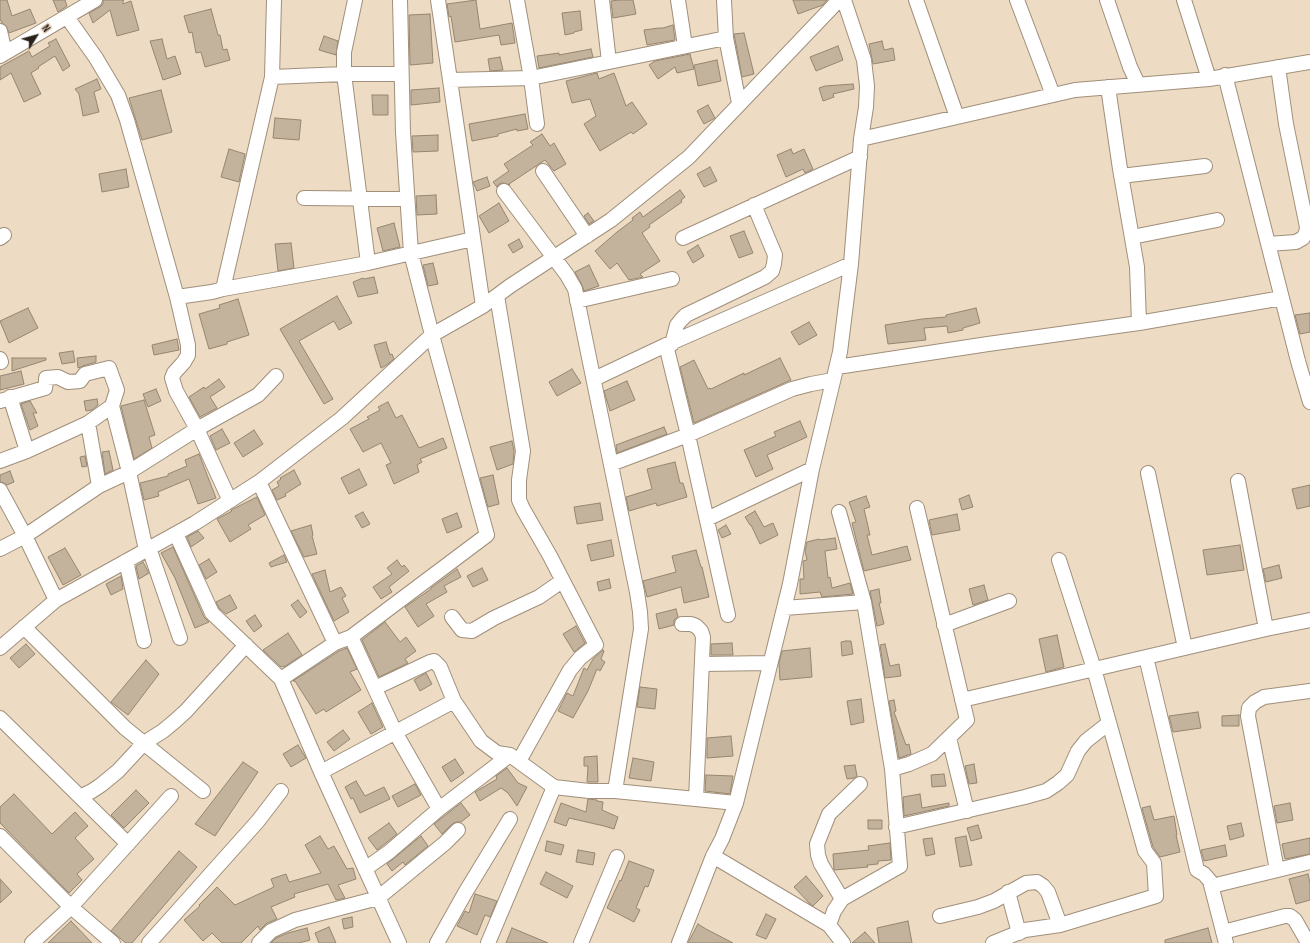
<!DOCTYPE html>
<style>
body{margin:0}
#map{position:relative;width:1310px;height:943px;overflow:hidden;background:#eddbc4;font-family:"Sofia Sans Condensed",sans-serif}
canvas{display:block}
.north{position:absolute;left:16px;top:16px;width:40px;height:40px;-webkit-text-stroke:3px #eddbc4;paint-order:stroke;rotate:53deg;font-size:11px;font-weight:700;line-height:16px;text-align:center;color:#272118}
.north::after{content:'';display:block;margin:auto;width:14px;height:18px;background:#272118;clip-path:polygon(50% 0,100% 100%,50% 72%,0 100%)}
</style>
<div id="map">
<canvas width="1310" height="943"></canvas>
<div class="north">N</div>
</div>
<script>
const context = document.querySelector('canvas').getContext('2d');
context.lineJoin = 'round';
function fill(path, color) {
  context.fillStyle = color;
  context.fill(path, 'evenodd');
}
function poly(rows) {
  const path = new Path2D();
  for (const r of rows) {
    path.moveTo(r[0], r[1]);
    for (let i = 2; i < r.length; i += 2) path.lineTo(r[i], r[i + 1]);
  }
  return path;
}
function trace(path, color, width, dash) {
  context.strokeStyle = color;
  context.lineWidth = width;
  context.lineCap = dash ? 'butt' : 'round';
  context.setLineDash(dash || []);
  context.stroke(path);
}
const building = poly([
 [0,0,7,0,12,16,30,9,36,23,9,33,6,26,2,23,0,19,0,0],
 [53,0,65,0,67,6,58,12,53,0],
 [103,0,124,0,123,1,123,4,131,1,139,30,117,36,110,10,93,23,89,13,100,7,103,4,103,0],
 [476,0,480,29,512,23,515,43,501,45,499,35,455,42,451,16,449,17,447,4,476,0],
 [619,0,633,0,636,14,613,18,611,1,619,0],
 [793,0,827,0,823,5,798,14,793,0],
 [211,9,218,35,220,35,223,50,227,49,230,60,205,67,201,52,196,53,192,32,189,33,184,16,211,9],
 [580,11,582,30,574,32,574,33,565,35,562,13,580,11],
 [430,14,433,63,410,65,409,15,430,14],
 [673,25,675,40,647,45,644,30,659,28,663,28,673,25],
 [744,33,754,74,742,77,734,34,744,33],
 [324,36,338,41,336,55,319,50,324,36],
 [56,39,70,66,63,71,55,56,38,67,39,68,31,73,41,94,24,102,11,73,0,80,0,67,29,51,32,57,50,46,48,43,56,39],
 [162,39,167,59,175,56,181,74,163,80,150,41,162,39],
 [882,41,884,50,893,48,895,60,873,64,869,44,882,41],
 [838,46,843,60,816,71,810,57,838,46],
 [591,49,593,57,539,68,537,56,559,53,559,55,591,49],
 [690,54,694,69,677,73,675,67,658,79,649,65,655,61,690,54],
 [500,57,503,70,490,71,488,59,500,57],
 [717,60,721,81,698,86,694,65,717,60],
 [597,73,599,79,614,73,626,106,632,102,647,124,633,134,631,132,600,151,584,124,596,116,590,99,572,103,566,81,597,73],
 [97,79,101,89,94,92,99,112,83,116,79,94,75,89,97,79],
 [853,84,854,89,833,94,834,97,823,101,819,88,825,86,853,84],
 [439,88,440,102,411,105,411,90,439,88],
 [161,90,172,132,142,140,129,98,161,90],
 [372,95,388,95,388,115,373,115,372,95],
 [708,105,715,118,704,124,697,111,708,105],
 [525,114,528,129,517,131,517,129,498,134,498,136,472,141,469,124,525,114],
 [275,118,301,120,299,140,273,138,275,118],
 [542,134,550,146,554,143,566,164,554,171,545,160,509,184,510,185,503,183,499,184,497,187,493,182,509,171,504,164,533,145,530,142,542,134],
 [438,135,438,151,413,152,412,136,438,135],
 [229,149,245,154,239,182,221,177,229,149],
 [791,149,793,154,804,149,813,169,805,173,803,169,786,177,777,155,791,149],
 [710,167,717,181,704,187,697,174,710,167],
 [126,169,129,187,102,192,99,174,126,169],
 [487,177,490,186,477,191,473,182,487,177],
 [680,190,685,197,681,200,682,202,649,225,650,227,642,233,660,261,640,274,643,277,629,280,617,263,610,269,595,251,617,232,633,220,632,218,640,212,643,217,680,190],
 [436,195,437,214,417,215,416,196,436,195],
 [499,203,509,221,489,233,479,216,499,203],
 [588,213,594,221,589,224,584,216,588,213],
 [394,223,400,247,383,251,377,228,394,223],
 [744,231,753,253,739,258,730,236,744,231],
 [519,239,523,247,513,253,508,245,519,239],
 [291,243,294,268,278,271,275,244,291,243],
 [698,245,704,256,693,263,687,252,698,245],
 [433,263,438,284,428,286,423,265,433,263],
 [589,265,599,286,584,291,582,285,575,272,589,265],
 [374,277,378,293,358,297,353,282,363,278,364,279,374,277],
 [337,296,352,323,339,330,334,321,299,341,333,399,324,404,280,329,337,296],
 [238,299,249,335,227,342,227,344,209,349,199,314,220,308,219,305,238,299],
 [28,308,38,328,9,343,0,321,28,308],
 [976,308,980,323,963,328,963,330,948,333,947,326,924,328,926,340,888,344,885,325,922,319,946,317,946,315,976,308],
 [1310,313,1310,332,1300,334,1295,315,1310,313],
 [809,322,817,335,799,345,791,332,809,322],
 [177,339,179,350,154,355,152,345,177,339],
 [386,342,390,355,392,354,394,359,385,366,381,368,374,345,386,342],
 [73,351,75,362,62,364,59,353,73,351],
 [96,356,96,362,83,366,78,368,77,358,96,356],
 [12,358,46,358,46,360,12,371,12,358],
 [780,358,791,380,694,423,680,367,694,360,708,389,710,388,711,389,744,373,744,375,780,358],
 [572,369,581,383,557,396,549,382,572,369],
 [21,371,24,384,0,390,0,376,21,371],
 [219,379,225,387,210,397,217,408,200,417,189,397,204,387,205,389,219,379],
 [627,381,635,400,610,411,604,391,627,381],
 [156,389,161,401,148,407,143,394,156,389],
 [97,399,98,405,92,410,86,411,84,401,97,399],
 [144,400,155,435,149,437,152,448,134,459,121,406,144,400],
 [30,401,37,413,33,413,38,426,30,430,21,404,30,401],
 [388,402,396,418,402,415,419,448,443,438,447,448,420,459,422,462,417,465,419,472,394,484,386,465,391,463,381,443,363,452,350,429,369,419,367,417,380,410,378,407,388,402],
 [800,421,807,437,767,455,773,469,756,477,744,450,776,436,774,432,800,421],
 [664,427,667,434,617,453,616,445,664,427],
 [222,429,230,443,216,450,210,436,222,429],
 [254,430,263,444,243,457,234,443,254,430],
 [512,441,514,451,513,464,497,470,490,447,512,441],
 [109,451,113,470,105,474,102,452,109,451],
 [199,454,216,498,198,504,189,479,158,492,159,496,144,500,140,483,168,476,168,474,187,466,185,460,199,454],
 [85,456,87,466,82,467,80,457,85,456],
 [675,462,680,483,683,483,687,497,657,506,656,503,629,511,626,497,652,489,647,469,675,462],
 [359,469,367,485,349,494,341,478,359,469],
 [294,470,301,484,285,494,286,496,277,500,272,490,279,486,277,482,281,479,280,478,294,470],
 [10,471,14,482,7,485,4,483,0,482,0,475,10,471],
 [493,475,499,504,488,507,480,478,493,475],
 [1310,485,1310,506,1297,509,1292,489,1310,485],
 [969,495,973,507,962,510,959,499,969,495],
 [866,496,870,507,864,509,870,535,867,535,872,555,907,546,911,560,864,571,852,523,856,522,849,502,866,496],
 [257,497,265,515,248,525,251,529,230,542,217,519,232,511,231,510,257,497],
 [600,503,603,520,577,524,574,507,600,503],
 [755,511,764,527,773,523,778,535,760,544,751,525,750,525,745,517,755,511],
 [363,512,370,524,362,528,355,516,363,512],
 [457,513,462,527,447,533,442,519,457,513],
 [957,514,960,530,932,535,929,520,957,514],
 [311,525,313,535,312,536,317,554,304,557,291,531,311,525],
 [726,525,731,534,722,538,718,530,726,525],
 [198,531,204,538,191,547,187,537,198,531],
 [835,538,837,549,825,551,828,578,830,577,832,588,850,583,853,594,822,597,820,592,800,594,800,579,804,579,803,561,807,560,805,551,807,542,819,539,820,540,835,538],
 [611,540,614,556,591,561,587,545,611,540],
 [1240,545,1244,570,1207,575,1203,550,1240,545],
 [173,547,204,617,209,622,195,628,175,578,161,553,173,547],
 [65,548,81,575,63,585,48,557,65,548],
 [696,550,701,567,702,567,709,597,684,603,681,587,647,597,643,581,676,572,672,556,696,550],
 [284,555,287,562,271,567,269,563,284,555],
 [209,559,217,572,206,579,199,565,209,559],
 [397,560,402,567,404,565,409,571,389,587,392,592,381,599,373,587,392,574,387,568,397,560],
 [143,562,149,573,139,579,136,566,143,562],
 [1279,565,1282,578,1266,582,1263,569,1279,565],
 [482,568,488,580,473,587,467,576,482,568],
 [457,569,461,577,444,586,447,592,426,604,434,616,418,627,405,607,431,589,431,588,457,569],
 [325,570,330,592,341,587,346,596,342,598,349,612,334,621,312,574,325,570],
 [121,576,123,589,111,595,106,584,121,576],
 [609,579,611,588,599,591,597,582,609,579],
 [984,585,988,600,973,605,969,589,984,585],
 [879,589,881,603,879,603,884,624,877,626,870,591,879,589],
 [230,595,237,608,226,614,219,608,216,602,230,595],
 [298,600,307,612,300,618,291,605,298,600],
 [676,609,678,617,674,620,674,625,659,629,656,614,676,609],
 [255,615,262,626,254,632,246,621,255,615],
 [385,622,400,642,406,637,416,651,405,659,408,663,379,677,362,640,385,622],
 [576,626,585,643,574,652,563,634,576,626],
 [288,633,302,655,284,667,283,666,281,667,263,650,288,633],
 [1057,635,1064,667,1046,672,1039,639,1057,635],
 [846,641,851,641,853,654,842,656,841,642,846,641],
 [732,643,733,655,711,655,711,644,732,643],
 [26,644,35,654,19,668,10,658,26,644],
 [885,644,890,666,899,664,901,676,885,678,880,645,885,644],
 [347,648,357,669,350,672,361,690,326,712,324,709,316,714,295,681,293,681,339,651,347,648],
 [810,648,812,677,780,680,779,663,782,651,810,648],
 [603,650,604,651,601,659,605,662,600,671,597,669,588,691,573,718,558,711,567,693,573,696,584,668,587,670,593,659,603,650],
 [146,660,159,674,128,715,111,702,146,660],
 [426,673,432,684,420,691,414,680,426,673],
 [640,687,657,689,655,709,637,707,640,687],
 [861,699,864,722,851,725,847,701,861,699],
 [894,700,896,711,894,712,906,745,909,744,911,754,899,758,889,701,894,700],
 [372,703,383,727,371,734,358,712,372,703],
 [1198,712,1201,728,1173,732,1169,716,1198,712],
 [1239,715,1239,726,1222,726,1222,716,1239,715],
 [343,730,350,739,334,751,327,742,343,730],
 [731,736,733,756,707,758,707,738,731,736],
 [298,745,306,758,291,767,283,754,298,745],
 [597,756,598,782,587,782,588,766,584,766,584,757,597,756],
 [633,758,654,762,651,781,629,778,633,758],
 [455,759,464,773,451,782,442,767,455,759],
 [243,762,258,772,215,836,195,824,243,762],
 [974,764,977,783,969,784,965,766,974,764],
 [855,765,857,776,854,778,847,779,844,766,855,765],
 [507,768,518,783,527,787,517,806,508,793,501,788,480,801,475,792,497,779,496,776,507,768],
 [944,774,946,786,932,787,931,775,944,774],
 [706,775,733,776,730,794,705,791,706,775],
 [356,781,365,796,384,787,390,799,360,813,353,798,351,799,345,787,356,781],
 [415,784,421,795,398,807,392,796,415,784],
 [136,790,149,803,124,828,111,815,136,790],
 [14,794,52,834,75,812,88,826,75,838,94,859,77,874,82,880,69,893,0,823,0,807,14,794],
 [920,794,922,808,949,803,949,806,904,816,903,797,920,794],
 [588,799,597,800,597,801,603,802,602,810,618,817,614,829,604,826,569,818,566,826,554,822,561,803,586,812,588,799],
 [461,803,470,815,461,822,456,822,452,824,442,834,434,824,461,803],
 [1290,803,1293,820,1277,823,1274,806,1290,803],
 [1150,806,1154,820,1174,816,1177,835,1176,835,1180,852,1160,857,1153,847,1142,808,1150,806],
 [868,820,882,820,882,829,868,829,868,820],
 [389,823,397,834,377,850,368,838,389,823],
 [1241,823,1244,836,1230,840,1227,826,1241,823],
 [978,825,982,838,971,841,967,828,978,825],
 [320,836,328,849,334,846,347,869,353,868,356,879,338,885,345,898,336,900,328,884,294,894,295,897,271,907,277,919,267,923,260,930,258,926,241,943,222,943,212,933,203,941,184,920,200,906,199,905,217,887,235,905,274,887,271,879,286,874,289,882,321,873,305,845,320,836],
 [421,836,428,846,405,865,403,862,392,871,387,864,421,836],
 [966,836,972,865,960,867,955,838,966,836],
 [932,838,935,854,926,856,923,839,932,838],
 [1310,838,1310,854,1285,859,1282,844,1310,838],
 [547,841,564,845,561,855,545,851,547,841],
 [890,843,891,860,878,861,878,864,867,865,868,867,834,870,833,854,869,850,868,846,890,843],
 [1225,845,1227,856,1204,861,1201,850,1225,845],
 [578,850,595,853,593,865,576,862,578,850],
 [179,851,197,867,132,943,126,943,111,931,179,851],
 [629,861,654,870,648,887,645,886,636,908,640,910,634,922,607,908,620,880,621,881,629,861],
 [546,872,573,886,567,898,540,884,546,872],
 [1308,874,1310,883,1310,900,1296,904,1289,879,1308,874],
 [806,876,823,896,813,906,810,904,794,887,806,876],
 [0,879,12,892,0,903,0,879],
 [475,894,497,901,490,917,485,915,477,935,457,926,465,911,469,913,475,894],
 [766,914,776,919,766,939,756,935,766,914],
 [352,917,353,927,344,929,342,919,352,917],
 [71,921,92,943,48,943,71,921],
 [908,921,912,943,879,943,877,928,908,921],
 [698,924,706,929,733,943,688,943,698,924],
 [329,927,336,943,319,943,315,933,329,927],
 [307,928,310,940,299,943,271,943,276,938,288,933,307,928],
 [512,928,548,943,506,943,512,928],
 [1208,928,1212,943,1165,943,1165,940,1208,928],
 [865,932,875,943,852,943,865,932]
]);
const street = poly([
 [355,0,344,52,344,74,368,263],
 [438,0,450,80,483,306],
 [517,0,531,78,537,124],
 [602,0,609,62],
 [678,0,685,46],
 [724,0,726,38],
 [916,0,957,117],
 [1017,0,1053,95],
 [1107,0,1130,67,1138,84],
 [1184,0,1209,79],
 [67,17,96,58,118,95,127,120,177,297,188,345,188,355,184,362,174,373,172,378,176,391,197,429,230,501],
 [0,31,5,53],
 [0,56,95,0],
 [1225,75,1298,361,1310,402],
 [272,77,344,74,401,74],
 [450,80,531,78,726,38,739,103],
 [1108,87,1120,169,1137,267,1139,323],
 [861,139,1075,90,1209,79,1310,62],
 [543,171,587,236],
 [1121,176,1205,166],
 [504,191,567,275,575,289,637,592,640,612,641,629,615,791],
 [304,198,407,199],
 [1132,237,1217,220],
 [0,238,4,235],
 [683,238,860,157],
 [1268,244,1296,242,1303,238,1306,233,1307,227,1286,124,1278,67],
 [223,289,272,77,274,0],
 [497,296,523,451,519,480,519,500,523,509,550,556,596,645,580,658,570,670,519,761],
 [177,297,212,292,223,289,368,263,473,239],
 [577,301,672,279],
 [672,344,677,325,681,320,686,315,765,277,772,271,774,264,775,255,754,205],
 [666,345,688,435,728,615],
 [0,359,1,362],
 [837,367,988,344,1139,323,1282,298],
 [594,379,666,345,851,264],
 [10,397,27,451],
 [0,401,45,388,46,381,46,378,58,377,68,382,80,381,85,374,109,368,117,390,112,406,129,472,146,550],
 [88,423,99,486],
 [0,461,27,451,88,423,112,406],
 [611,464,688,435,792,389,811,384,833,380],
 [1148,473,1185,648],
 [1238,481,1266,629],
 [259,482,335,643],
 [0,490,25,536,56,600,0,648],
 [707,519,812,469],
 [176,534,212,613,281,679,321,772,399,943],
 [149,548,180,638],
 [0,549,25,536,99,486,129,472,197,429,258,395,276,376],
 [126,561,144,641],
 [56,600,195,523,259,482,342,418,432,335,483,306,510,286,611,220,689,157,839,0],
 [784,608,864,602],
 [452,617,462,630,472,631,494,618,539,597,562,581],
 [682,624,691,624,696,626,701,631,703,637,696,799],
 [944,625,1009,601],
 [24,627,125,728,203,791],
 [351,637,395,732,439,809,389,852,365,869],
 [1146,657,1197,870,1204,874,1210,881,1226,943],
 [703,664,769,663],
 [281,679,335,643,351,637,487,535,432,335,411,253,403,132,400,0],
 [375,688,430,662,434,661,440,667,454,701],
 [962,700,1266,629,1310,620],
 [0,718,128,844],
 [949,738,967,811],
 [892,769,909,764,932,754,967,720,917,508],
 [321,772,454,701,481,741,497,753,510,755,554,787,589,791,615,791,736,803],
 [80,797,92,791,101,785,118,771,144,743,163,731,175,721,186,711,246,645],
 [439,809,510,755],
 [896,827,1025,797,1046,791,1058,783,1067,775,1078,751,1086,741,1109,723],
 [0,836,71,907,32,943],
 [713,856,829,925,843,943],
 [1277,870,1248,716,1249,708,1255,702,1264,697,1310,691],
 [1212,886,1310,862],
 [1008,892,1019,933],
 [842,899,821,864,818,855,817,844,829,814,860,784],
 [940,916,978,907,994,901,1026,883,1037,882,1043,886,1048,892,1060,925],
 [829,925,834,911,842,899,900,866,892,769,864,602,839,512],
 [1223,932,1285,916,1290,916,1295,920,1307,941],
 [113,943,71,907,171,796],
 [149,943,258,821,281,791],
 [259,943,271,931,295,920,378,898,445,843,458,830],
 [437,943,465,893,510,819],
 [488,943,554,787],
 [581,943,617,857],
 [679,943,713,856,722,839,736,803,790,584,812,469,840,352,851,264,861,139,866,107,867,86,864,60,844,0],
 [993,943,1025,930,1060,925,1156,896,1154,863,1145,851,1094,669,1059,560]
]);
fill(building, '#c3b29c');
trace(building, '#968670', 1);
trace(street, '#a08f7a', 16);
trace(street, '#fff', 14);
</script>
